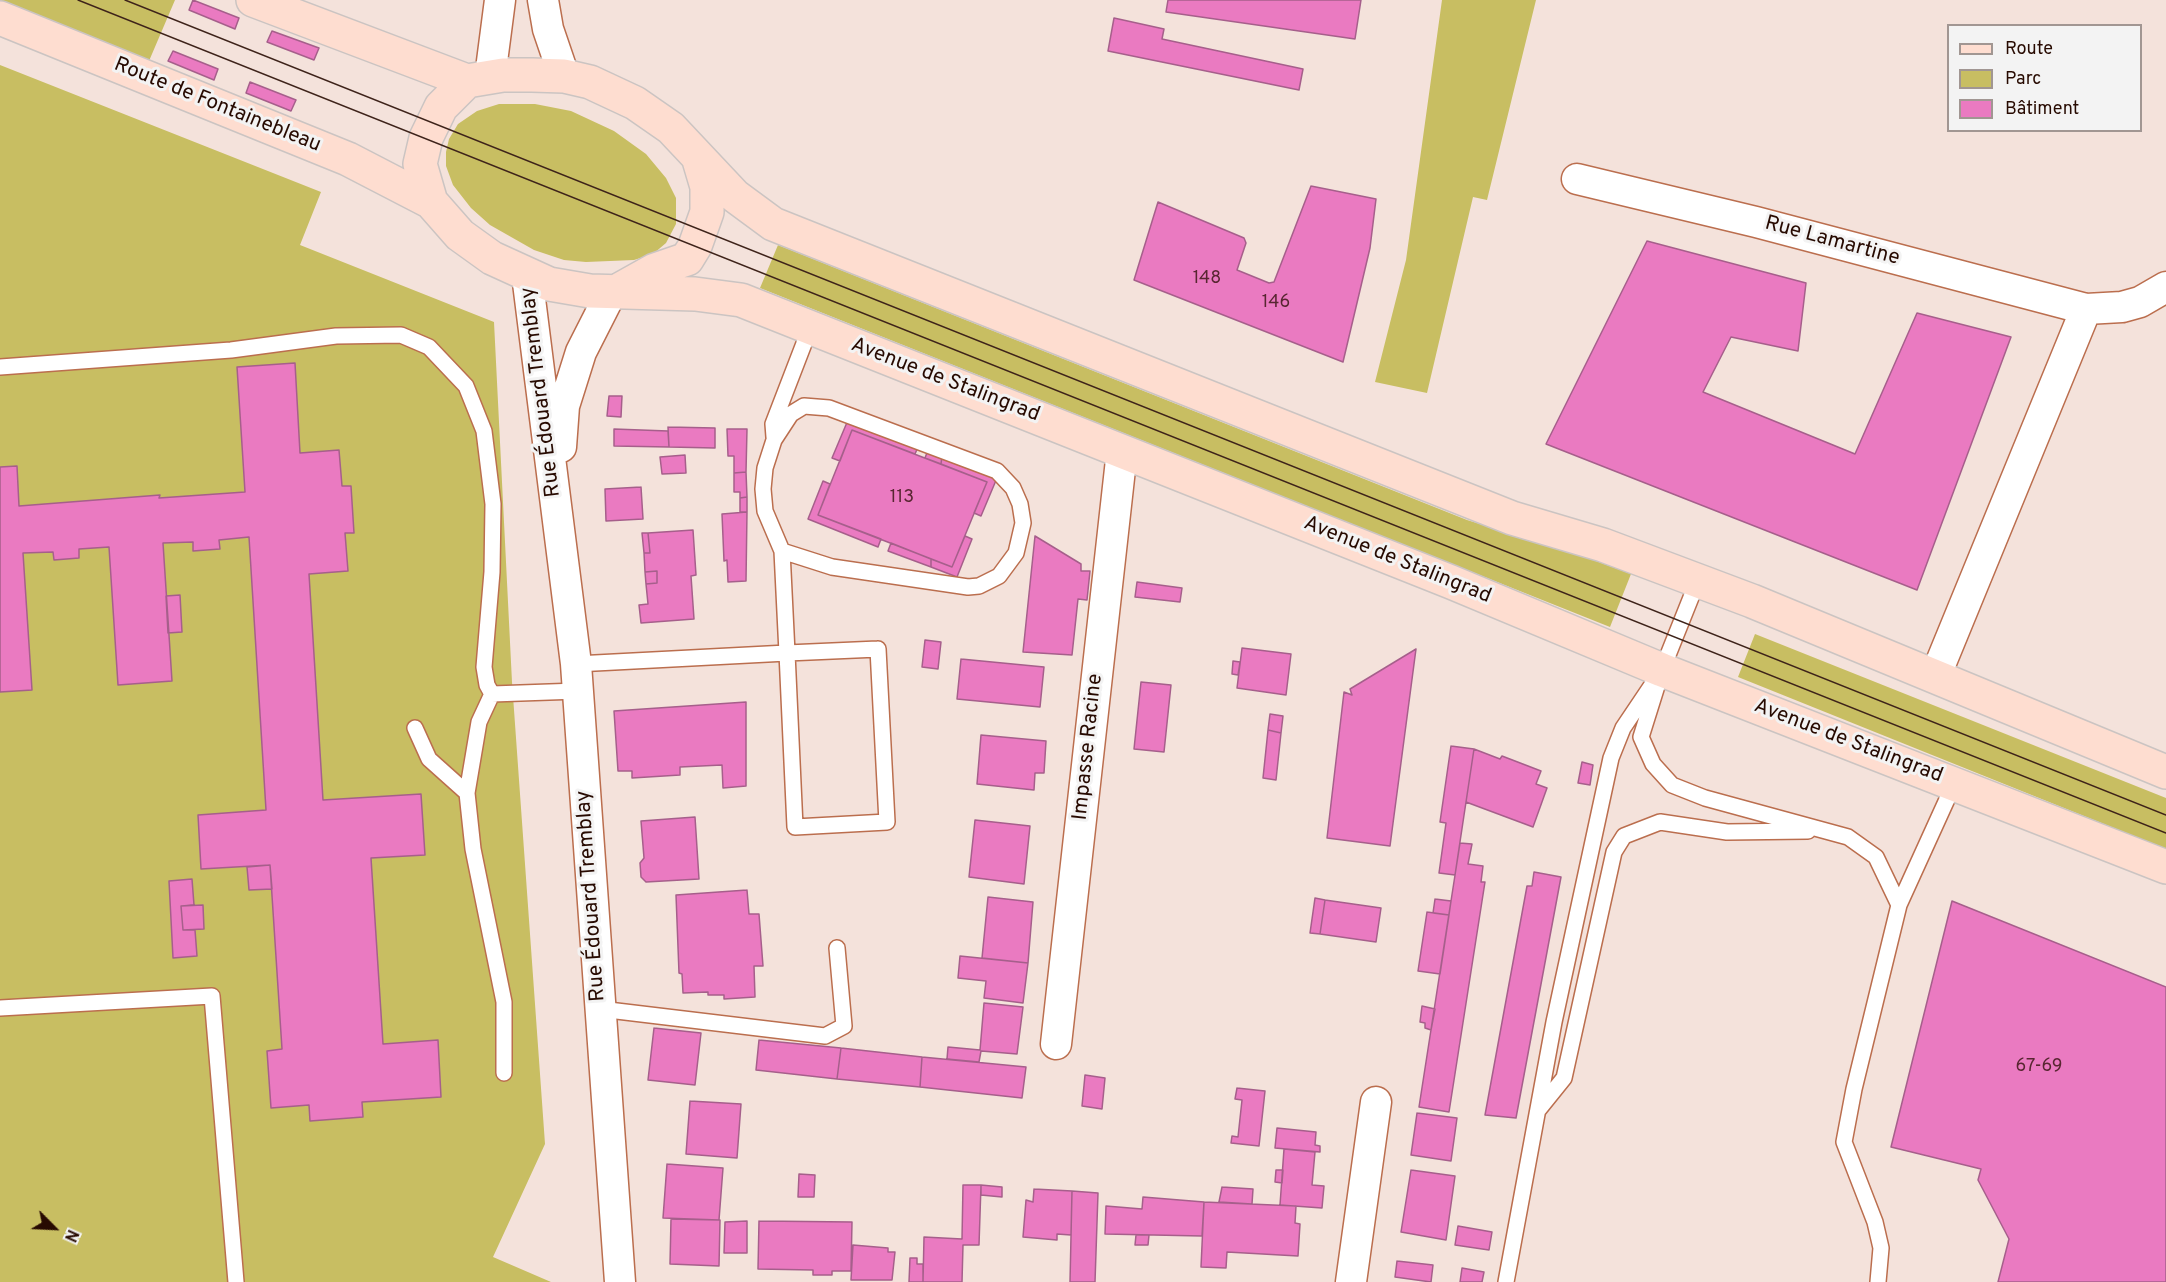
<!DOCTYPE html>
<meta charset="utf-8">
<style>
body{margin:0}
#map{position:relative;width:2166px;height:1282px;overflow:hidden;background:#f4e2db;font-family:Overpass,sans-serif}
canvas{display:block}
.legend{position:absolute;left:1947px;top:24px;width:195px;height:108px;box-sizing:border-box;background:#f3f3f3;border:2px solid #a19692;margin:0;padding:8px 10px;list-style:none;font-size:18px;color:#270a01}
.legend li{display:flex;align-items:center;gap:12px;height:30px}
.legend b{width:30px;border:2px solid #a19692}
.north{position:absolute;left:24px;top:1198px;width:60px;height:60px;-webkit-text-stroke:4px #f3f3f3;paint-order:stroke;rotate:114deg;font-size:16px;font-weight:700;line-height:24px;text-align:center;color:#270a01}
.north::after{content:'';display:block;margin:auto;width:21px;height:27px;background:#270a01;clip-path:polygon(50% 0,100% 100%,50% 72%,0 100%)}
</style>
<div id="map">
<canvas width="2166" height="1282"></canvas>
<ul class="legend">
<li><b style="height:8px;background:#feddd0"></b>Route</li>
<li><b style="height:16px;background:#c8be62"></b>Parc</li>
<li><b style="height:16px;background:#ea7ac1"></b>Bâtiment</li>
</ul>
<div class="north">N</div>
</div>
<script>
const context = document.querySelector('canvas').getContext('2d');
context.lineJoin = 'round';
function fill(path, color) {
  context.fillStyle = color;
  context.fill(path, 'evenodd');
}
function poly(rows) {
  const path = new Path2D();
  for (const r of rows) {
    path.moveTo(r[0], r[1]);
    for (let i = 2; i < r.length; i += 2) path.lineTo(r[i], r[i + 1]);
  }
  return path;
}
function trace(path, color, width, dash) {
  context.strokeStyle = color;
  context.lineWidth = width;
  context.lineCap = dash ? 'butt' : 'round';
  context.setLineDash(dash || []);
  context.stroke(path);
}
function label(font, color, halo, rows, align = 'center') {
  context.font = font + ' Overpass,sans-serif';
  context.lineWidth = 6;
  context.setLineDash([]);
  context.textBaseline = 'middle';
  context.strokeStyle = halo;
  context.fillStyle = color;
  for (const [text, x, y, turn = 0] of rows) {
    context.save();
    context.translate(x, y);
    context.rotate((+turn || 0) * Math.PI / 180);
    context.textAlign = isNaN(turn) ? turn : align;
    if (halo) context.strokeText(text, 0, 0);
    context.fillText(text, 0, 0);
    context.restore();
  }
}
const green = poly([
 [0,0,175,0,149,61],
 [1442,0,1536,0,1487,200,1473,197,1427,393,1375,382,1406,260],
 [0,65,321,192,300,245,494,322,512,682,545,1144,493,1257,551,1282,0,1282],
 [499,104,535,104,571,111,614,131,646,154,666,178,676,198,676,224,666,243,653,254,634,260,586,262,564,260,534,250,490,225,471,208,453,185,446,166,446,152,449,139,458,124,477,111],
 [778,245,1467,520,1572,552,1631,574,1610,627,760,288],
 [1755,634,2166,798,2166,849,1738,677]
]);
const building = poly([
 [193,0,239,18,235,29,189,10,193,0],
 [1168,0,1361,0,1355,39,1166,12,1168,0],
 [1114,18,1164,29,1162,39,1303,69,1299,90,1108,51,1114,18],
 [272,31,319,48,314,60,267,42,272,31],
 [173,51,218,69,214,80,168,61,173,51],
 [250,82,296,100,291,111,246,93,250,82],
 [1311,186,1376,199,1370,248,1343,362,1134,280,1158,202,1244,238,1246,243,1237,270,1269,283,1274,282,1311,186],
 [1647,241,1806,283,1798,351,1731,337,1703,392,1855,454,1917,313,2011,337,1917,590,1546,444,1647,241],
 [295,363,300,453,339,450,342,486,351,486,354,533,345,533,348,571,309,574,323,800,421,794,425,855,371,858,383,1044,438,1040,441,1097,362,1102,363,1117,310,1121,309,1105,271,1108,267,1051,282,1049,270,865,201,869,198,815,266,810,249,537,219,540,220,549,193,551,193,542,163,543,172,681,118,685,109,547,79,549,79,558,54,560,53,552,23,553,32,690,0,692,0,467,17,466,19,506,160,495,159,498,245,492,237,367,295,363],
 [609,396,622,396,621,417,607,416,609,396],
 [848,420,918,447,915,454,852,430,840,461,832,458,848,420],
 [668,427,715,428,715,448,669,447,668,427],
 [614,429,668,431,669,447,614,446,614,429],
 [727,429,747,429,746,472,734,473,734,456,728,456,727,429],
 [852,430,987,482,952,567,818,515,852,430],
 [928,450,942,456,941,464,925,458,928,450],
 [685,455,686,473,662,474,660,457,685,455],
 [942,456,997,478,981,516,974,513,987,482,941,464,942,456],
 [746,472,747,497,740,498,740,492,734,492,734,473,746,472],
 [823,481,830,484,818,515,881,539,878,547,808,519,823,481],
 [641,487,643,519,606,521,605,489,641,487],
 [747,497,747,512,740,512,740,498,747,497],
 [747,512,746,581,728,582,727,560,724,561,722,514,747,512],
 [693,530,696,575,691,576,694,619,641,623,639,605,648,604,646,584,657,583,657,571,645,572,644,553,650,553,648,533,693,530],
 [642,533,648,533,650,553,644,553,642,533],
 [965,536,972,539,957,577,931,567,931,559,952,567,965,536],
 [1035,536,1081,564,1081,571,1090,571,1087,600,1078,599,1072,655,1023,652,1035,536],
 [891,543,931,559,931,567,888,551,891,543],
 [657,571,657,583,646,584,645,572,657,571],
 [1137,582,1182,588,1180,602,1135,597,1137,582],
 [180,595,182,632,168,633,166,596,180,595],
 [925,640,941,642,938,669,922,667,925,640],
 [1242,648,1291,654,1286,695,1237,688,1242,648],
 [1416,649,1390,846,1327,838,1344,692,1352,695,1350,689,1416,649],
 [961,659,1044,667,1040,707,957,699,961,659],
 [1233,661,1240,662,1238,675,1232,674,1233,661],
 [1141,682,1171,685,1164,752,1134,749,1141,682],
 [746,702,746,786,723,788,722,765,680,767,680,775,632,778,632,771,618,771,614,711,746,702],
 [1270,714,1283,716,1281,733,1268,730,1270,714],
 [1268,730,1281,733,1276,780,1263,778,1268,730],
 [981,735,1046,741,1044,773,1035,773,1034,790,977,784,981,735],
 [1451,746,1474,749,1455,875,1439,873,1446,823,1440,822,1451,746],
 [1474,749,1500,759,1502,756,1541,771,1536,784,1547,788,1533,827,1466,802,1474,749],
 [1582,762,1593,765,1590,785,1578,783,1582,762],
 [695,817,699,879,646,882,641,877,640,863,644,858,641,821,695,817],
 [975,820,1030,826,1024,884,969,877,975,820],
 [1460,843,1472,844,1468,864,1483,866,1481,882,1485,882,1449,1112,1419,1107,1460,843],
 [270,865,272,889,249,890,247,867,270,865],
 [1534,872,1561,877,1516,1118,1485,1115,1527,886,1532,886,1534,872],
 [192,879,194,905,181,906,183,930,195,930,197,956,173,958,169,881,192,879],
 [747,890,749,914,759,914,763,966,754,966,755,997,724,999,724,995,708,995,708,992,683,993,682,974,679,973,676,895,747,890],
 [988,897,1033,902,1028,963,982,958,988,897],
 [1315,898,1325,900,1320,934,1310,933,1315,898],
 [1435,899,1451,901,1449,915,1433,913,1435,899],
 [1325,900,1381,908,1376,942,1320,934,1325,900],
 [1952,901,2166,987,2166,1282,1998,1282,2009,1239,1978,1180,1981,1169,1891,1147,1952,901],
 [203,905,204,929,183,930,181,906,203,905],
 [1427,912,1449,915,1440,974,1418,971,1427,912],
 [960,956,1028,963,1023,1003,984,998,986,981,958,978,960,956],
 [984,1003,1023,1007,1017,1054,981,1051,979,1062,947,1059,948,1047,980,1050,984,1003],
 [1422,1006,1435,1009,1431,1030,1425,1028,1425,1023,1420,1022,1422,1006],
 [654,1028,701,1033,695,1085,648,1080,654,1028],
 [759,1040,841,1048,837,1079,756,1070,759,1040],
 [841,1048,922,1057,920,1087,837,1079,841,1048],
 [922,1057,1026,1067,1022,1098,920,1087,922,1057],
 [1085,1075,1105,1078,1102,1109,1082,1106,1085,1075],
 [1237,1088,1265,1091,1259,1146,1231,1143,1232,1136,1238,1137,1242,1100,1235,1099,1237,1088],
 [690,1101,741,1104,737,1158,686,1154,690,1101],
 [1417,1113,1457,1118,1451,1161,1411,1155,1417,1113],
 [1277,1128,1316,1132,1315,1145,1320,1146,1320,1152,1275,1148,1277,1128],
 [1284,1149,1315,1152,1312,1185,1324,1186,1322,1208,1280,1205,1284,1149],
 [667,1164,723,1168,719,1220,663,1218,667,1164],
 [1276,1170,1283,1170,1282,1183,1275,1182,1276,1170],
 [1411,1170,1455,1176,1446,1240,1401,1232,1411,1170],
 [799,1174,815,1175,814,1197,798,1197,799,1174],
 [963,1185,981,1185,979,1245,963,1245,962,1282,923,1282,924,1237,962,1239,963,1185],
 [981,1185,1002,1187,1002,1197,981,1195,981,1185],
 [1222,1187,1253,1189,1252,1204,1219,1202,1222,1187],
 [1034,1189,1072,1191,1071,1235,1057,1234,1057,1240,1023,1237,1026,1200,1033,1202,1034,1189],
 [1072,1191,1098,1193,1095,1282,1070,1282,1072,1191],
 [1143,1197,1204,1202,1202,1236,1105,1234,1106,1206,1142,1209,1143,1197],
 [1204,1202,1296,1206,1295,1223,1300,1224,1298,1256,1227,1252,1226,1268,1201,1267,1204,1202],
 [671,1219,720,1220,719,1266,670,1264,671,1219],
 [747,1221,747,1253,724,1253,725,1222,747,1221],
 [759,1221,852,1222,851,1271,832,1271,832,1275,813,1275,813,1270,758,1269,759,1221],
 [1458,1226,1492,1232,1489,1250,1455,1245,1458,1226],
 [1136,1235,1149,1235,1148,1245,1135,1245,1136,1235],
 [853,1245,888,1248,888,1252,895,1252,892,1280,851,1280,853,1245],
 [910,1258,917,1258,917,1264,923,1264,923,1282,909,1282,910,1258],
 [1397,1261,1433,1265,1431,1282,1395,1277,1397,1261],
 [1462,1268,1484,1272,1482,1282,1460,1282,1462,1268]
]);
const lane = poly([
 [0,367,231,350,336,336,401,335,429,347,466,386,484,431,493,504,492,572,484,667,487,685,492,694,578,691],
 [774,437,773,424,810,328],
 [1698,580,1662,670,1641,737,1653,764,1672,785,1705,798,1848,837,1876,857,1899,905],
 [878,649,887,822,795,827,787,653,878,649],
 [576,664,787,653,782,551,765,511,763,489,765,468,774,440,791,414,804,406,829,408,997,471,1013,488,1020,504,1023,523,1016,553,999,576,979,586,968,587,832,567,782,551],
 [492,694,479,722,467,793,473,849,504,1002,504,1073],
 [415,728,429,759,467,793],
 [0,1008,212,996,236,1282],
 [600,1009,825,1036,844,1026,837,948],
 [1539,1109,1564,1078,1614,852,1624,836,1660,822,1727,832,1808,831],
 [1506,1282,1554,1022,1611,758,1623,728,1662,670],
 [1878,1282,1881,1248,1875,1222,1844,1142,1854,1089,1899,905,1954,784]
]);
const street = poly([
 [543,0,548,29,564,76],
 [490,77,500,0],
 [1577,179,1756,222,2086,309,2122,307,2140,302,2166,287],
 [527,275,576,664,620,1282],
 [561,447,564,406,581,352,612,291],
 [1935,677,2086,309],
 [1056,1044,1122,451],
 [1351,1282,1376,1102]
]);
const primary = poly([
 [253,0,467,81],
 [0,18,348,159,431,202],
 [621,289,655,270,687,259,695,246,707,212,707,187,699,160],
 [2166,772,1752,601,1603,545,1512,518,773,224,735,196,671,128,635,103,590,82,564,76,532,75,503,75,467,81,441,107,426,138,420,164,431,202,460,235,492,258,549,284,590,291,695,294,741,300,1451,582,1662,670,2166,867]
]);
const tram = poly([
 [78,0,2166,833],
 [125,0,2166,815]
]);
const numberNames = [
 ["148",1207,279],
 ["146",1276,303],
 ["113",902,498],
 ["67-69",2039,1067]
];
const streetNames = [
 ["Route de Fontainebleau",217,106,22],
 ["Rue Lamartine",1832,242,15],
 ["Avenue de Stalingrad",945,381,21],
 ["Rue Édouard Tremblay",542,392,-97],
 ["Avenue de Stalingrad",1397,561,22],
 ["Avenue de Stalingrad",1848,742,21],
 ["Impasse Racine",1089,747,-84],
 ["Rue Édouard Tremblay",592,896,-94]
];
fill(green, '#c8be62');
fill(building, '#ea7ac1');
trace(building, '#a65f8b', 1.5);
trace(lane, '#bb6e4e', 18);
trace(street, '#bb6e4e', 33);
trace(primary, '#cbc4c2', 36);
trace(lane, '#fff', 15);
trace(street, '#fff', 30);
trace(primary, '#feddd0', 33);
trace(tram, '#3e231a', 1.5);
label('18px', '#582631', null, numberNames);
label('21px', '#270a01', '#f3f3f3', streetNames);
</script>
